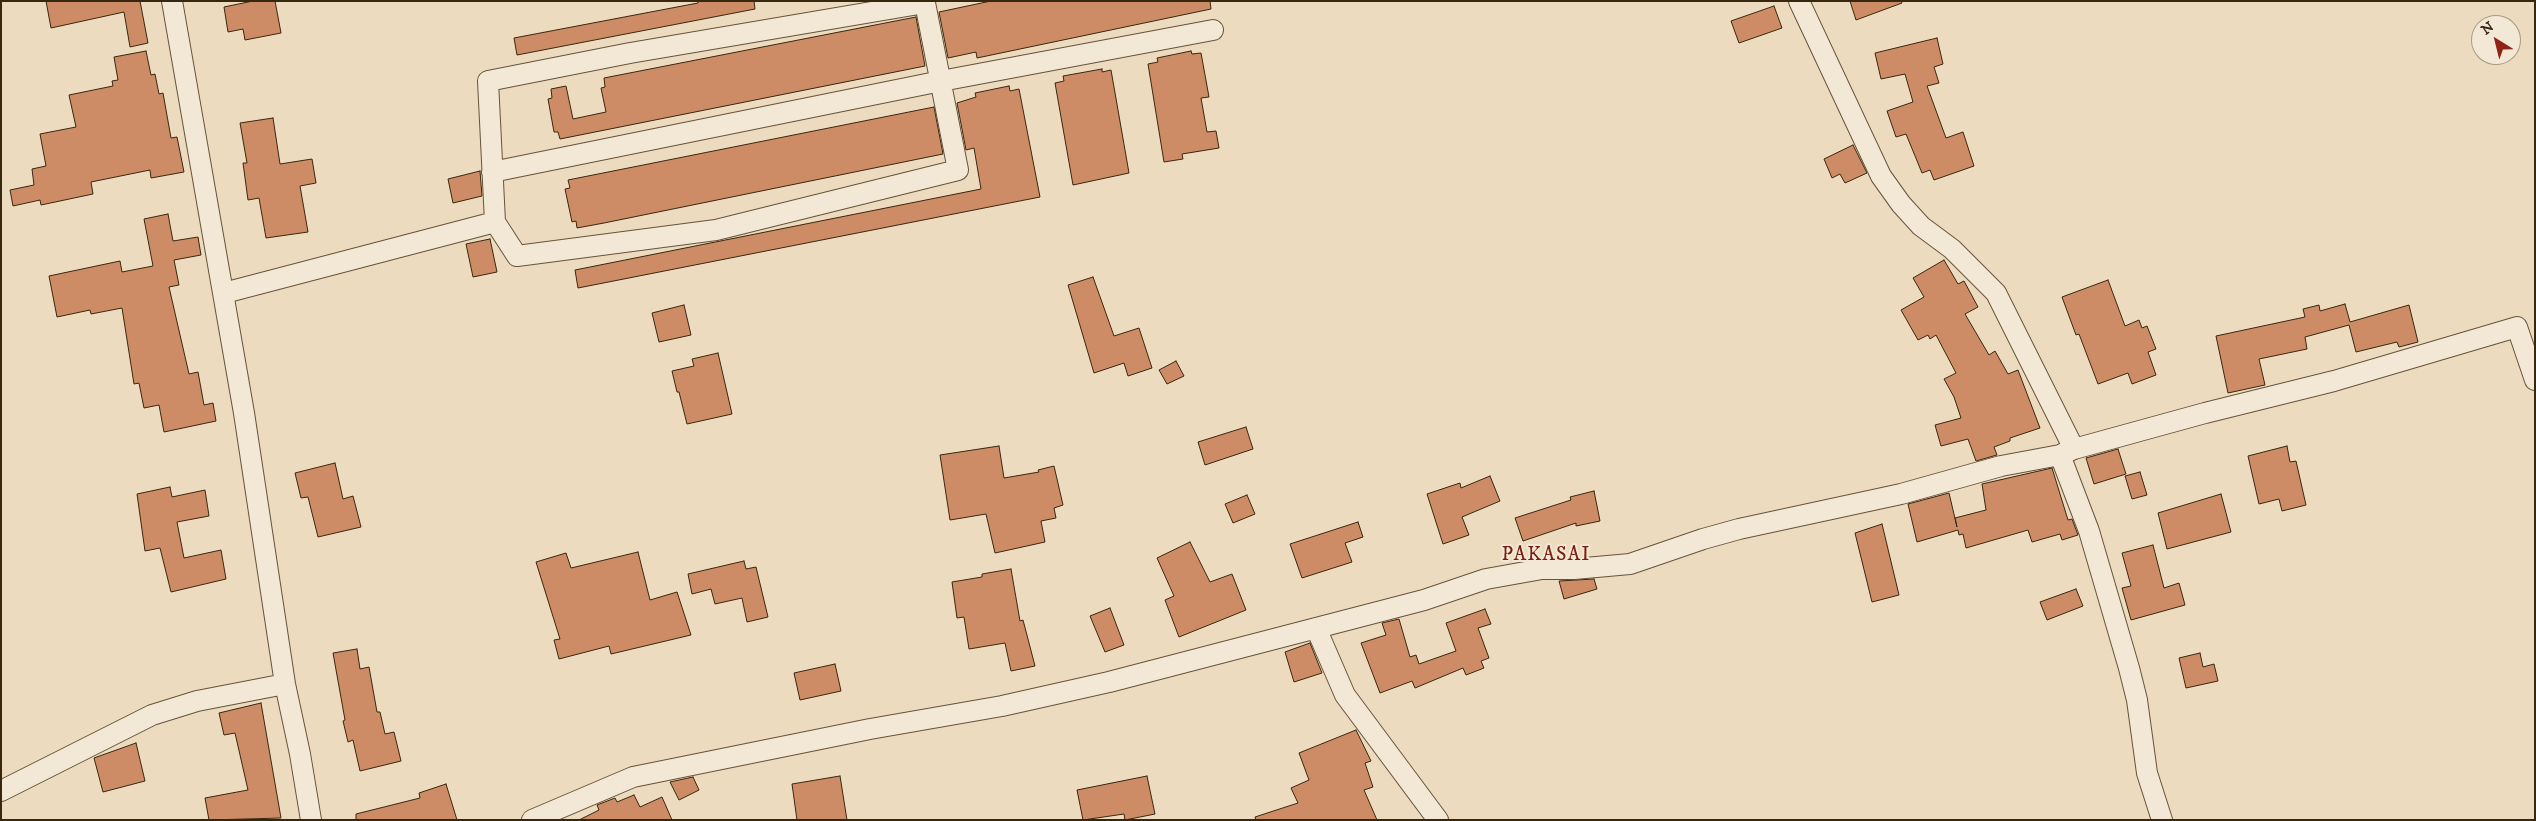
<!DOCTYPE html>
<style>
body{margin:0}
#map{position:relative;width:2536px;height:821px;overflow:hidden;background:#ecdbbe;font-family:"IM FELL DW Pica",serif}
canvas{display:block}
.frame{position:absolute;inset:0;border:2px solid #38270f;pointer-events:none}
.north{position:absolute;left:2471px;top:15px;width:50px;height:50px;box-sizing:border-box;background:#f3e8d5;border:1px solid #a89b86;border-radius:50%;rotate:324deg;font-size:14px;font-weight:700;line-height:20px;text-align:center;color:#38270f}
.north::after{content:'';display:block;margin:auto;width:18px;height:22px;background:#8f2418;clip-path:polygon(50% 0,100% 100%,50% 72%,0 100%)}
</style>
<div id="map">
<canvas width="2536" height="821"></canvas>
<div class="frame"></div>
<div class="north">N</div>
</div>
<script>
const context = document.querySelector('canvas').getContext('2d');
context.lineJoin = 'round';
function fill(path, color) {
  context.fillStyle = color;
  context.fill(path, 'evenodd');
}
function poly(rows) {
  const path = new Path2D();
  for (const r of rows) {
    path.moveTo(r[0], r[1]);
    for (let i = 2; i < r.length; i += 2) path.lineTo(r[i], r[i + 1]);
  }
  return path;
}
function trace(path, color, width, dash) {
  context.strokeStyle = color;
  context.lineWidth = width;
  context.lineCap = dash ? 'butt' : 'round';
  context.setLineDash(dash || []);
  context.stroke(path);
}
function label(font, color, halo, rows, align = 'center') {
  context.font = font + ' "IM FELL DW Pica",serif';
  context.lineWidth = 4;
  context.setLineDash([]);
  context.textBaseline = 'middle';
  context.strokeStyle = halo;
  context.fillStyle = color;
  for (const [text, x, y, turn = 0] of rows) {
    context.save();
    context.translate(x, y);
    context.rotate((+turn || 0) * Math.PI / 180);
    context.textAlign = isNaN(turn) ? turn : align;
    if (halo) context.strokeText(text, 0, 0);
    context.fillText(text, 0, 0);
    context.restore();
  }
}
const building = poly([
 [46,1,140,1,148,43,130,47,124,12,51,28,46,1],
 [253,1,275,1,281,33,245,40,243,29,228,32,224,7,253,1],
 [698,1,754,1,755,9,517,55,514,38,698,3,698,1],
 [991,1,1210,1,1211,9,977,58,976,52,948,58,939,12,991,1],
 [1850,1,1901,1,1902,3,1856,20,1850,1],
 [1774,6,1782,28,1739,43,1731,21,1774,6],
 [916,17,925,66,560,139,558,132,554,132,548,99,552,98,551,89,566,86,573,119,606,112,601,88,605,87,604,78,916,17],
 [1937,38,1943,64,1934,67,1939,83,1927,86,1946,138,1963,132,1974,166,1934,180,1930,170,1922,173,1906,134,1896,137,1887,111,1913,102,1905,74,1881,79,1875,53,1937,38],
 [146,51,151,75,155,74,159,94,163,93,171,138,177,137,184,172,151,178,150,170,91,182,93,194,41,205,40,200,13,206,10,190,34,185,32,169,46,166,40,134,76,127,69,95,113,86,112,81,118,80,114,57,146,51],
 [1191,51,1192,54,1201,53,1209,97,1201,98,1207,132,1216,131,1219,148,1182,154,1183,159,1164,162,1148,64,1158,62,1157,58,1191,51],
 [1102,69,1102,72,1111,70,1129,173,1073,185,1055,83,1064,81,1063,76,1102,69],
 [1009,86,1010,91,1019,89,1040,197,578,288,575,270,981,189,974,148,966,150,957,103,976,97,975,93,1009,86],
 [934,107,943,154,604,223,577,228,576,221,572,222,565,189,570,188,568,180,934,107],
 [273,118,280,164,312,159,316,183,300,186,308,232,266,238,259,198,248,200,243,163,247,163,240,123,273,118],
 [1853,145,1867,173,1845,183,1840,174,1832,178,1824,159,1853,145],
 [480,171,482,196,453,203,448,179,480,171],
 [168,214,173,241,198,237,201,255,174,260,179,285,169,287,189,374,198,372,204,405,213,403,216,421,164,432,159,405,144,408,139,383,134,384,122,308,91,314,90,310,57,317,49,276,120,261,122,272,153,266,144,219,168,214],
 [490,239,497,272,473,277,466,244,490,239],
 [1944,260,1958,284,1964,281,1978,307,1965,314,1989,355,1995,351,2008,374,2018,370,2040,428,2010,438,2010,441,1994,447,1997,455,1976,461,1968,439,1941,446,1935,425,1961,418,1954,397,1944,379,1956,373,1936,335,1930,339,1928,335,1918,340,1901,310,1924,297,1913,278,1944,260],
 [1093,277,1114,336,1139,328,1152,368,1128,376,1124,363,1094,373,1068,285,1093,277],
 [2108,280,2125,326,2139,320,2142,328,2147,326,2156,349,2148,352,2156,375,2132,384,2128,373,2098,384,2079,334,2076,335,2062,297,2108,280],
 [2345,304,2350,322,2409,305,2418,342,2399,347,2397,342,2356,352,2349,325,2305,337,2307,349,2259,359,2265,385,2228,393,2216,336,2305,317,2303,309,2319,305,2320,311,2345,304],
 [684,305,691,335,659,342,652,313,684,305],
 [718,353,732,414,687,424,679,392,677,392,672,371,694,366,692,359,718,353],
 [1176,361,1184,376,1167,384,1159,370,1176,361],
 [1246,427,1253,449,1205,465,1198,442,1246,427],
 [999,446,1004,478,1039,472,1038,470,1054,466,1063,505,1054,508,1056,518,1041,521,1045,542,995,553,986,514,950,520,940,455,999,446],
 [2287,446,2290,462,2296,461,2306,505,2282,511,2279,499,2259,504,2248,456,2287,446],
 [2118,449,2126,474,2094,484,2086,458,2118,449],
 [335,463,343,499,353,496,361,527,318,537,308,497,301,498,295,473,335,463],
 [2052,468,2068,520,2072,519,2078,535,2062,540,2060,534,2032,542,2028,530,1966,548,1963,534,1959,535,1958,530,1917,542,1908,504,1949,493,1957,527,1955,518,1986,510,1982,484,2052,468],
 [2140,472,2147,495,2132,499,2125,476,2140,472],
 [1490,476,1500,501,1462,517,1469,535,1443,544,1427,494,1460,483,1461,488,1490,476],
 [170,487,172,497,205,490,209,516,177,522,184,558,221,550,226,579,171,592,160,548,145,551,137,494,170,487],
 [1594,491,1600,521,1576,526,1576,523,1523,541,1515,518,1571,500,1570,497,1594,491],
 [2221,494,2231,532,2167,549,2158,513,2221,494],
 [1247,495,1255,514,1233,523,1225,504,1247,495],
 [1358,522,1363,537,1345,543,1352,562,1302,578,1290,544,1358,522],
 [1882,524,1899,595,1872,602,1855,533,1882,524],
 [1190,542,1210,582,1232,574,1246,610,1179,637,1165,600,1174,596,1157,558,1190,542],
 [2153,545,2164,588,2179,583,2185,605,2131,620,2122,588,2131,586,2122,553,2153,545],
 [638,552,650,600,677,592,691,635,611,654,609,646,559,659,554,640,560,639,536,562,566,553,571,568,638,552],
 [744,561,746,569,756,567,768,617,747,622,742,598,715,604,711,589,692,594,688,574,744,561],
 [1011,569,1020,621,1023,620,1035,666,1011,671,1005,643,969,649,964,617,957,618,952,582,982,577,982,574,1011,569],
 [1594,579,1597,589,1564,599,1559,581,1594,579],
 [2076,589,2083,606,2047,620,2040,602,2076,589],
 [1110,608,1124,645,1105,652,1090,616,1110,608],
 [1485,609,1491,624,1478,628,1489,658,1481,661,1484,668,1466,675,1463,668,1415,688,1412,681,1380,693,1361,643,1386,635,1382,623,1399,619,1410,657,1416,655,1419,664,1456,651,1446,623,1485,609],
 [1310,643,1322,673,1294,682,1285,652,1310,643],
 [357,649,360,669,369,667,377,712,380,712,385,734,394,732,401,761,360,771,353,740,348,742,343,721,345,720,333,653,357,649],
 [2200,653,2203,667,2214,664,2218,681,2186,688,2179,658,2200,653],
 [835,664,841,691,800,700,794,673,835,664],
 [261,703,281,818,209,820,205,798,248,790,235,733,224,735,219,713,261,703],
 [1356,730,1371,761,1365,763,1373,787,1364,790,1377,820,1256,820,1255,817,1298,803,1291,788,1309,780,1299,753,1356,730],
 [136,743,145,781,103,792,94,758,136,743],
 [840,776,847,820,797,820,792,784,840,776],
 [1147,776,1155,814,1125,820,1124,814,1083,820,1077,790,1147,776],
 [693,777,699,790,679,800,670,782,693,777],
 [446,784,457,820,356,820,356,814,420,798,419,793,446,784],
 [634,795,640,807,662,797,672,820,579,820,599,810,597,805,615,798,617,802,634,795]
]);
const minor = poly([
 [172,1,244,413,285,684,300,754,311,820],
 [1799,1,1881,176,1901,204,1921,226,1952,249,1996,293,2074,449],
 [925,3,958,170,716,230,517,256,495,222,488,81,630,53,925,3],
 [492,172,941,81,1213,30],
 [224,293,495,222],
 [2062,454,2074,449,2205,413,2334,381,2517,327,2535,380],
 [1316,628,1345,695,1438,820],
 [1,791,152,715,197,701,285,684],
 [532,820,633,777,870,729,1002,706,1109,682,1424,600,1486,579,1542,569,1574,569,1630,564,1703,539,1739,529,1901,494,2001,466,2060,455,2089,531,2129,668,2137,700,2147,773,2162,820]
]);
const quarterNames = [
 ["PAKASAI",1546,556]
];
fill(building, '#cd8c65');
trace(building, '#38270f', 1);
trace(minor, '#65543b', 22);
trace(minor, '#f3e8d5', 20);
context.letterSpacing = '1px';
label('20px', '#7a1f14', '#f3e8d5', quarterNames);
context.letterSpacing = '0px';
</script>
